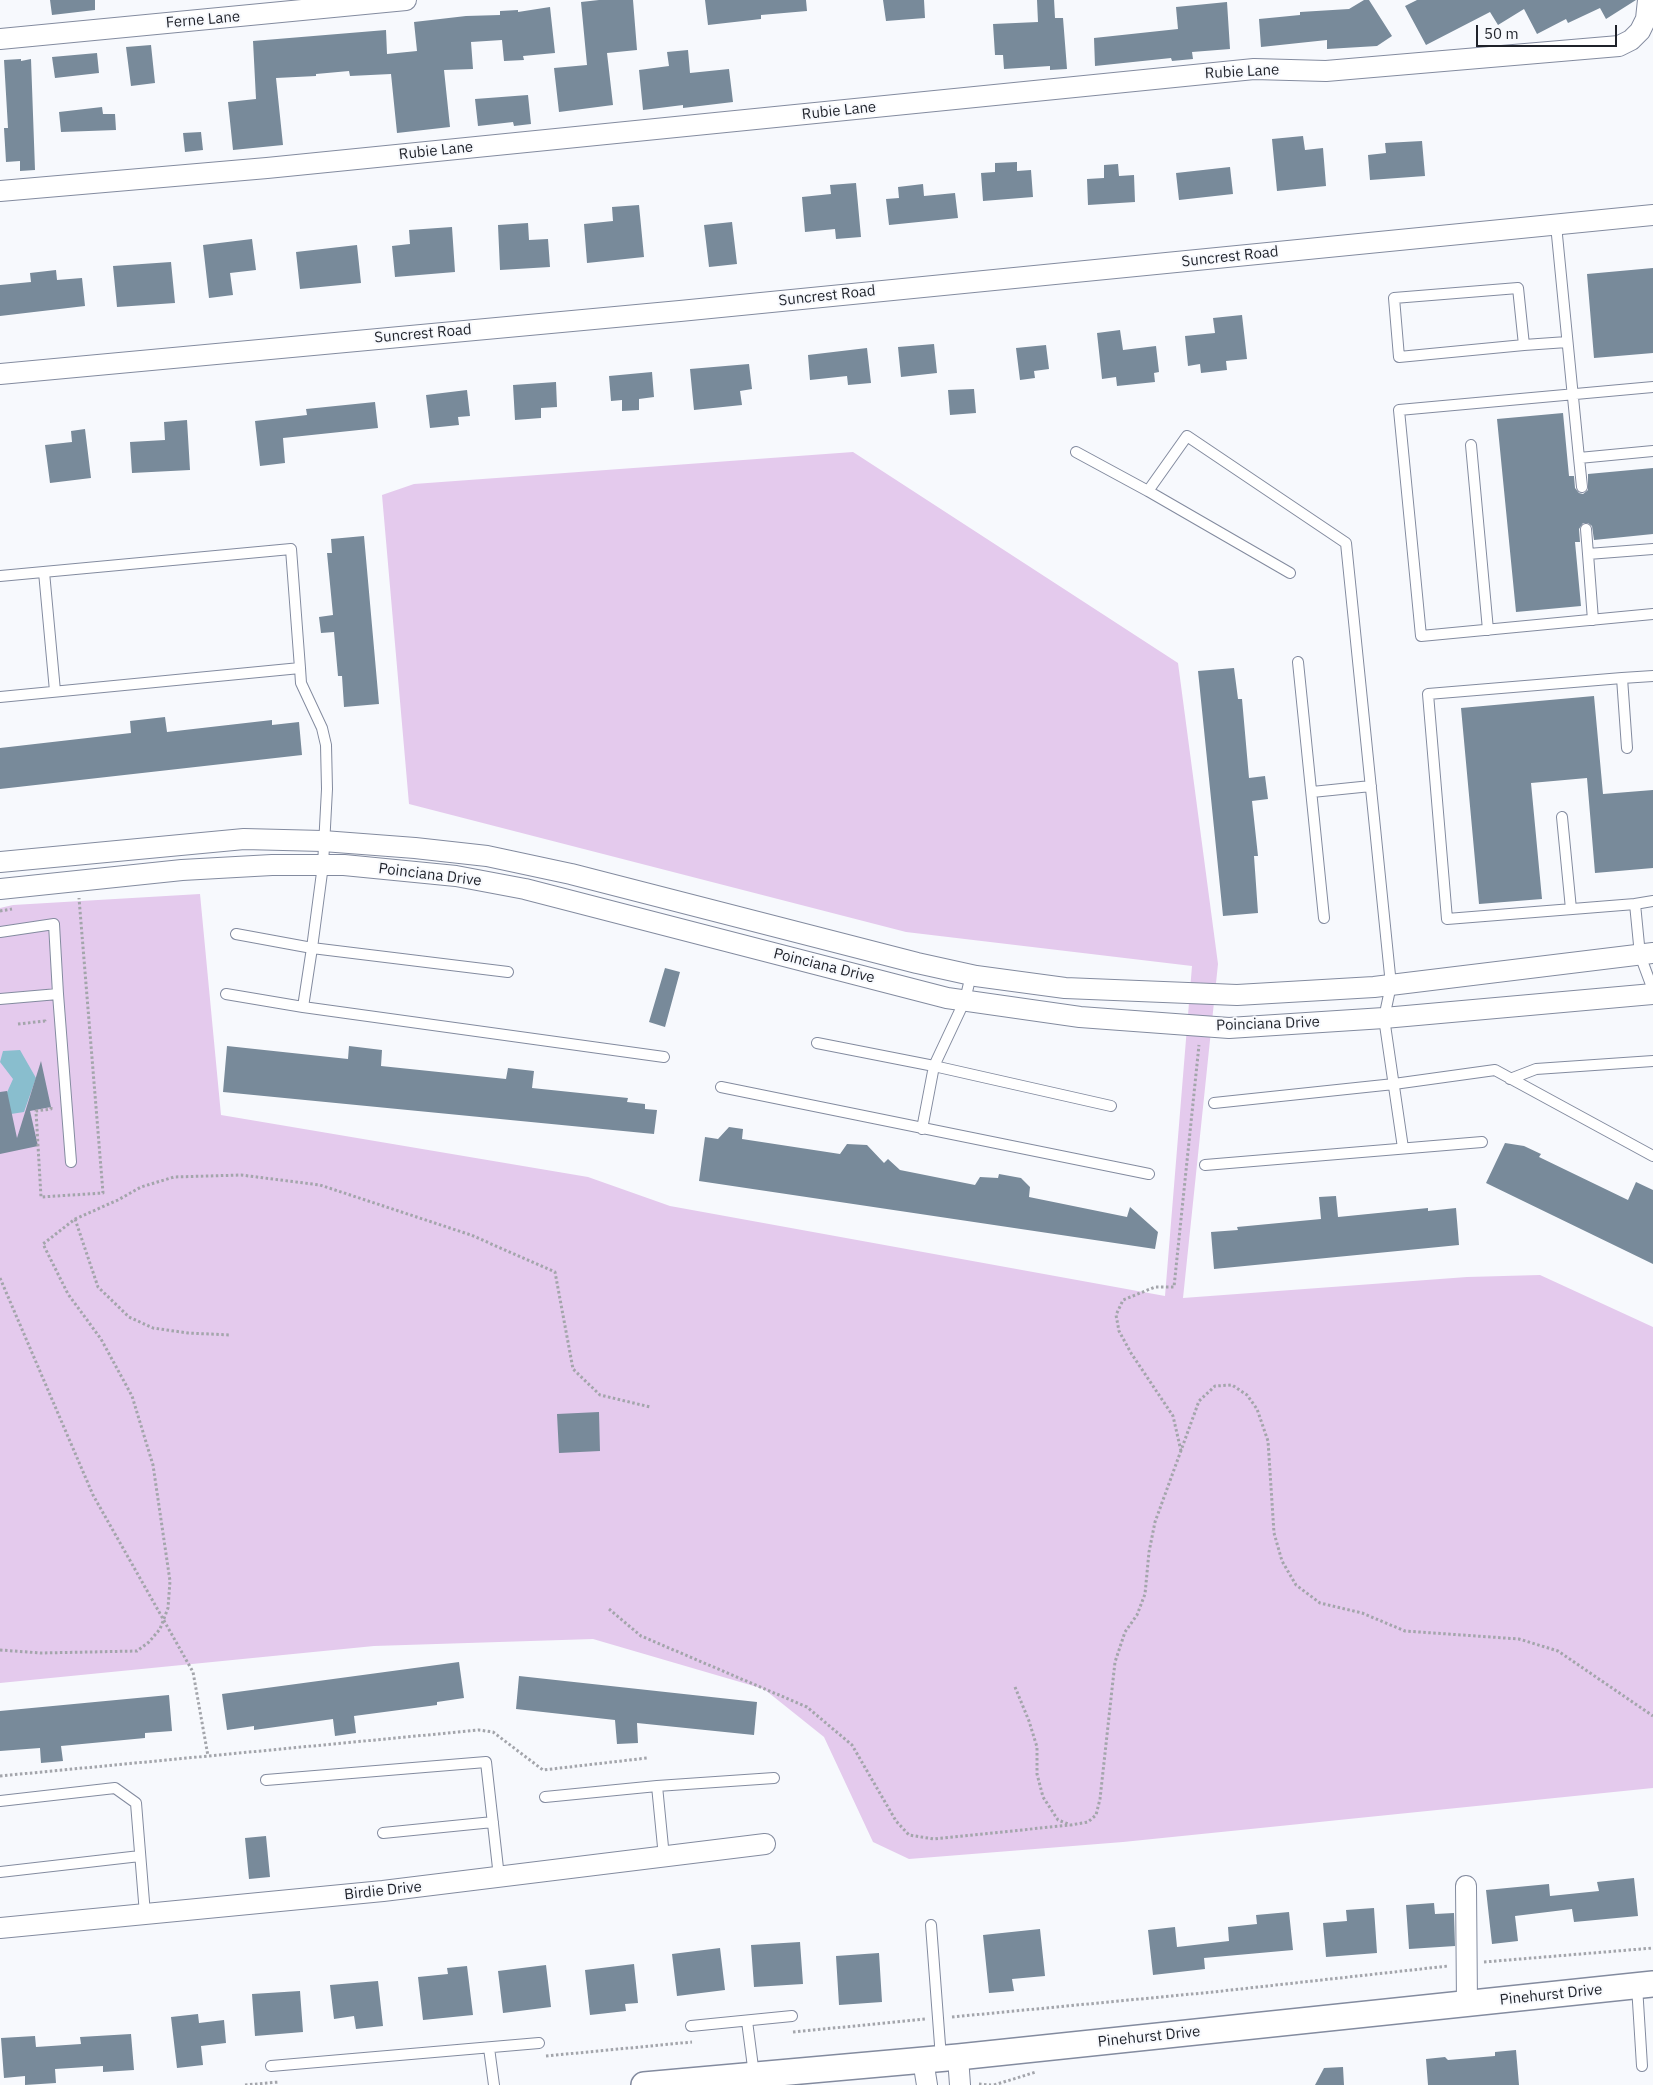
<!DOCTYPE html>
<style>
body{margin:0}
#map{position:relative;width:1653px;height:2085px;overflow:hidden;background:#f7f9fd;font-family:"IBM Plex Sans",sans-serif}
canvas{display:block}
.scale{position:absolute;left:1476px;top:25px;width:141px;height:22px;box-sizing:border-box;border:2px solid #1f222a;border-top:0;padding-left:6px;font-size:15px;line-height:18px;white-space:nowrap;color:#1f222a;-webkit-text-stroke:4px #f7f9fd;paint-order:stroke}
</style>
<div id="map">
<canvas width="1653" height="2085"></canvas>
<div class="scale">50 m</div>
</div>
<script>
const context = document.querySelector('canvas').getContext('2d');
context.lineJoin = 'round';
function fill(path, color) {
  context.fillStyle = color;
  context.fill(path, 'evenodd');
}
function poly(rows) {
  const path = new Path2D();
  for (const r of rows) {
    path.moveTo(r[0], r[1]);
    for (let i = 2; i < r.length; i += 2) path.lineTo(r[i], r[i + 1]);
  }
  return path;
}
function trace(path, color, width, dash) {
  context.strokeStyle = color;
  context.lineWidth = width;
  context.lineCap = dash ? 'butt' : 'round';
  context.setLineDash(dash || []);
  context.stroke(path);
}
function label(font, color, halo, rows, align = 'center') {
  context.font = font + ' "IBM Plex Sans",sans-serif';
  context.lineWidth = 4;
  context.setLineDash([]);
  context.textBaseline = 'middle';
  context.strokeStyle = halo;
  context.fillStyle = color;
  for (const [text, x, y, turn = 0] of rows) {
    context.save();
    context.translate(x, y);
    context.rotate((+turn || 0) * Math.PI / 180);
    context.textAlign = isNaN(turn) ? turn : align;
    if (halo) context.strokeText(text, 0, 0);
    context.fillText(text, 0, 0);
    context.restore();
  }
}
const green = poly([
 [853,452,1178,663,1218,964,1183,1298,1467,1277,1540,1275,1653,1327,1653,1788,1123,1842,909,1859,873,1842,824,1737,764,1689,593,1639,374,1646,0,1683,0,908,13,905,200,894,221,1115,588,1177,670,1206,1165,1296,1192,966,906,932,409,804,382,495,414,484]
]);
const water = poly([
 [20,1050,36,1078,24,1112,11,1114,4,1099,13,1079,0,1062,3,1051]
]);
const building = poly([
 [50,0,95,0,95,10,52,15],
 [599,0,633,0,637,50,607,53,613,105,559,112,554,68,587,65,581,2],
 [705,0,806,0,807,11,761,15,761,19,708,25],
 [883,0,924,0,925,18,886,21],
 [1037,0,1054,0,1055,18,1063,18,1067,69,1050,70,1050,66,1004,69,1003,55,995,55,993,24,1038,22],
 [1364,0,1369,0,1392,36,1377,46,1327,49,1327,40,1261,47,1259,19,1300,15,1300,12,1349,9],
 [1417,0,1636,0,1606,19,1600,8,1568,23,1566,19,1537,34,1524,9,1498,25,1490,12,1426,45,1405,6],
 [1227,2,1230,49,1192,52,1193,59,1172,61,1171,58,1095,66,1094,38,1178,29,1176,7],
 [550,7,555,53,523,56,524,60,504,61,502,40,471,42,473,69,444,70,450,127,397,133,391,74,350,76,349,71,316,74,316,76,276,78,283,145,233,150,228,102,256,99,253,41,386,30,387,54,417,51,414,22,466,16,500,15,500,11,518,10,518,12],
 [151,45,155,83,131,86,126,47],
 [688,50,690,73,729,69,733,102,683,108,683,105,643,110,639,70,669,66,667,52],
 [97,53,99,73,55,78,52,57],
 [21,59,21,61,31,59,35,170,20,171,20,161,6,162,4,128,8,128,4,60],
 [528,95,531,124,514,126,513,122,478,126,475,99],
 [102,107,103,114,115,114,116,130,61,132,59,112],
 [201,132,203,150,185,152,183,133],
 [1303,136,1305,150,1323,148,1326,186,1277,191,1272,139],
 [1422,141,1425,176,1370,180,1368,155,1386,153,1385,143],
 [1017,162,1017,171,1031,170,1033,197,983,201,981,173,995,172,995,163],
 [1118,164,1119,176,1134,175,1135,202,1088,205,1087,179,1104,178,1104,165],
 [1230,167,1233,194,1179,200,1176,173],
 [856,183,861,237,836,239,835,229,805,232,802,197,831,194,830,185],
 [923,184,924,196,955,193,958,218,889,225,886,199,899,198,898,187],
 [639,205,644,257,587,263,584,224,613,221,612,207],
 [732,222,737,264,709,267,704,225],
 [528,223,529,240,548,239,550,267,500,270,498,225],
 [452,227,455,272,395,277,392,246,410,244,409,230],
 [252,239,256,270,230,273,233,295,209,298,203,245],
 [357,245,361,283,300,289,296,252],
 [171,262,175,303,117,307,113,266],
 [1653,268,1653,353,1594,358,1587,274],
 [56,270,57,280,82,278,85,306,0,316,0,285,31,282,30,273],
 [1242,315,1247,359,1226,361,1227,370,1201,373,1200,364,1188,366,1185,336,1215,333,1213,318],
 [1120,330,1123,350,1156,346,1159,372,1154,373,1155,382,1117,386,1116,377,1102,379,1097,333],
 [934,344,937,373,901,377,898,347],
 [1046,345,1049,369,1034,371,1035,378,1020,380,1016,348],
 [867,348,871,383,848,385,847,376,810,380,808,355],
 [749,364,752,389,740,391,742,405,694,410,690,369],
 [652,372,654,397,639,399,639,410,622,411,622,400,611,401,609,376],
 [556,382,557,407,541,408,541,418,515,420,513,385],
 [974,389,976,413,950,415,948,390],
 [467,390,470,416,458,417,459,425,430,428,426,395],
 [375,402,378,428,283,438,285,463,260,466,255,421,307,415,306,409],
 [1563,413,1569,476,1574,476,1575,488,1579,493,1583,494,1588,490,1588,474,1653,468,1653,534,1594,540,1592,526,1588,523,1583,523,1579,529,1580,542,1575,542,1581,606,1516,612,1497,419],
 [187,420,190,470,132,473,130,442,165,440,164,422],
 [85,429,91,478,50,483,45,445,72,442,71,431],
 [364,536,379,704,344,707,342,676,338,676,334,632,321,633,319,617,333,615,327,553,332,553,331,539],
 [1234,668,1238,699,1242,699,1249,778,1265,776,1268,799,1252,801,1258,856,1254,856,1258,913,1223,916,1198,671],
 [1594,696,1603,794,1653,790,1653,868,1595,873,1587,778,1531,783,1542,899,1479,904,1461,708],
 [165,717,167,732,272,720,272,725,299,722,302,755,0,789,0,748,131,733,130,721],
 [665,968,680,972,665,1027,649,1022],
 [227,1046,348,1059,349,1046,382,1050,381,1066,506,1079,508,1068,534,1071,532,1088,628,1098,627,1102,645,1104,645,1109,657,1110,654,1134,223,1092],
 [41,1061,51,1107,30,1111,38,1146,0,1154,0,1092,7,1091,17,1138],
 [729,1127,743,1129,742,1139,840,1154,847,1144,867,1145,884,1163,888,1159,900,1170,975,1185,980,1177,998,1178,999,1174,1021,1178,1030,1187,1029,1197,1127,1217,1130,1207,1158,1232,1155,1249,699,1181,705,1137,718,1139],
 [1505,1143,1524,1146,1541,1154,1539,1157,1628,1200,1636,1182,1653,1190,1653,1264,1486,1183],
 [1336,1196,1338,1217,1428,1208,1428,1211,1456,1208,1459,1245,1214,1269,1211,1232,1238,1230,1237,1227,1321,1219,1319,1197],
 [599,1412,600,1451,559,1453,557,1414],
 [459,1662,464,1698,437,1702,437,1705,354,1716,356,1733,335,1736,333,1719,254,1730,254,1726,227,1730,222,1694],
 [519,1676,757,1702,754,1735,637,1723,638,1743,617,1744,615,1720,516,1709],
 [169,1695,172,1731,145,1733,145,1738,61,1746,63,1761,41,1763,40,1748,0,1751,0,1711],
 [266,1836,270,1877,249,1879,245,1838],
 [1634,1878,1638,1916,1574,1922,1572,1909,1515,1916,1518,1941,1492,1944,1486,1890,1549,1884,1550,1896,1599,1891,1597,1882],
 [1434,1903,1435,1914,1454,1913,1455,1946,1409,1949,1406,1905],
 [1374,1908,1377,1953,1326,1957,1323,1923,1347,1921,1346,1910],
 [1289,1912,1293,1950,1204,1958,1205,1969,1153,1975,1148,1930,1175,1927,1177,1947,1229,1941,1228,1927,1257,1924,1256,1915],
 [1040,1929,1045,1976,1012,1979,1014,1991,989,1993,983,1935],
 [800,1942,803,1984,754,1987,751,1945],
 [720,1948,725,1990,677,1996,672,1954],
 [879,1953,882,2002,839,2005,836,1956],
 [634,1964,638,2003,625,2004,626,2011,590,2015,585,1970],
 [546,1965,551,2007,503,2013,498,1971],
 [467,1966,473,2015,423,2020,418,1977,448,1974,447,1968],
 [378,1981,383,2026,356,2029,354,2016,334,2019,330,1985],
 [300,1991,303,2032,255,2036,252,1994],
 [198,2014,199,2023,224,2020,226,2043,201,2046,203,2065,177,2068,171,2017],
 [131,2034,134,2070,103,2072,103,2066,55,2069,56,2083,25,2085,25,2076,4,2078,1,2038,35,2036,36,2047,81,2044,80,2037],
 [1516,2050,1519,2085,1428,2085,1426,2059,1445,2057,1448,2060,1495,2056,1495,2052],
 [1343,2067,1344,2085,1315,2085,1324,2068]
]);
const path = poly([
 [0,911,12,909],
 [18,1024,45,1021,45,1023],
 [51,1107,51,1109,36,1111,41,1197,103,1193,79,898],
 [75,1219,98,1287,129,1317,153,1328,188,1333,230,1335],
 [0,1278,93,1495,193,1672,208,1756],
 [1181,1451,1173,1416,1131,1353,1119,1331,1116,1315,1123,1300,1155,1287,1174,1287,1199,1045],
 [609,1609,641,1636,807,1707,852,1745,896,1821,909,1835,934,1839,1070,1825],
 [0,1650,41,1653,137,1651,149,1642,160,1629,168,1608,170,1581,153,1465,132,1396,101,1339,68,1294,43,1244,75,1219,118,1200,141,1187,174,1177,241,1175,320,1185,471,1235,555,1272,573,1369,600,1395,650,1407],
 [1015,1687,1029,1721,1037,1747,1037,1774,1043,1797,1058,1820,1071,1825,1088,1822,1096,1815,1100,1799,1115,1662,1125,1632,1137,1615,1145,1594,1149,1552,1155,1522,1199,1401,1215,1386,1232,1385,1247,1395,1257,1409,1268,1441,1274,1533,1282,1561,1296,1585,1320,1603,1362,1613,1405,1631,1519,1639,1558,1651,1653,1716],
 [0,1776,479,1730,493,1732,543,1770,647,1758],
 [1484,1962,1653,1948],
 [952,2017,1213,1992,1448,1966],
 [793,2032,926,2019],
 [546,2056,692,2042],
 [979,2084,991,2085],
 [245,2085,279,2082],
 [994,2085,1036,2072]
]);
const service = poly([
 [1556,225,1579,458,1653,451],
 [1524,345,1399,357,1394,298,1518,288,1524,345,1567,342],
 [1653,387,1399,410,1421,636,1653,614],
 [1471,445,1488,630],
 [1076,452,1148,491],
 [1579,458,1582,487],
 [1586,529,1588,554],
 [44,572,55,691],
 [1290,573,1148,491,1187,436,1346,543,1391,985,1384,1018,1403,1148],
 [0,576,291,549,300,668],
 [1593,620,1588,554,1653,549],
 [1298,662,1324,918],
 [1622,678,1653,676],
 [0,697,300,668,301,683,322,728,326,745,327,789,323,865,312,948,508,972],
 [1627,748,1622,678,1428,694,1447,919,1635,904,1640,955,1653,990],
 [1312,792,1371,786],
 [1562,817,1571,909],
 [1635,904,1653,901],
 [0,932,54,924,58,994],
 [236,934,312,948,303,1007,664,1057],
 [226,994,303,1007],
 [0,999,58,994,71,1162],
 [817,1043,934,1066,1111,1106],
 [1510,1079,1536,1069,1653,1061],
 [721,1087,1149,1174],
 [1214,1103,1394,1084,1495,1070,1653,1156],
 [922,1129,934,1066,965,1000,971,975],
 [1205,1165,1482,1142],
 [266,1780,486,1762,499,1877],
 [657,1786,774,1778],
 [545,1797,657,1786,664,1857],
 [0,1801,115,1788,136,1803,145,1914],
 [383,1833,493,1822],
 [0,1872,140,1856],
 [931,1925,941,2058],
 [1637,1986,1642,2066],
 [747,2021,754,2075],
 [691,2026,792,2016],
 [489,2048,494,2085],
 [271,2066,539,2043]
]);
const minor = poly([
 [0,39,406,0],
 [0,191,267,168,1254,69,1326,71,1619,46,1631,40,1640,31,1646,19,1648,0],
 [0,374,680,311,1653,215],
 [0,862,244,839,323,841,415,848,487,856,571,874,917,963,976,976,1065,988,1237,995,1374,987,1653,953],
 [0,889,182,870,272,865,344,865,456,876,525,889,947,998,1080,1017,1229,1028,1384,1018,1653,994],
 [1466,1886,1467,2004],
 [0,1928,383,1891,765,1844],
 [958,2057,960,2085],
 [923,2060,927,2085]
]);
const tertiary = poly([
 [644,2085,958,2057,1653,1984]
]);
const streetNames = [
 ["Ferne Lane",203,20,-5],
 ["Rubie Lane",1242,72,-3],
 ["Rubie Lane",839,111,-6],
 ["Rubie Lane",436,151,-6],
 ["Suncrest Road",1230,257,-6],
 ["Suncrest Road",827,296,-6],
 ["Suncrest Road",423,334,-5],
 ["Poinciana Drive",430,875,7],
 ["Poinciana Drive",824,966,14],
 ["Poinciana Drive",1268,1024,-2],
 ["Birdie Drive",383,1891,-6],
 ["Pinehurst Drive",1551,1995,-6],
 ["Pinehurst Drive",1149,2037,-6]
];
fill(green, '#e4caed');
fill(water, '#89bece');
fill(building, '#788a9a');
trace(service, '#838b9f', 12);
trace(minor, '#838b9f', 22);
trace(tertiary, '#838b9f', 28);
trace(path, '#a3a5ab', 3, [2.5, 2.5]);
trace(service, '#fff', 10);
trace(minor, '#fff', 20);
trace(tertiary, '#fff', 25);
label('15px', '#1f222a', '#f7f9fd', streetNames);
</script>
